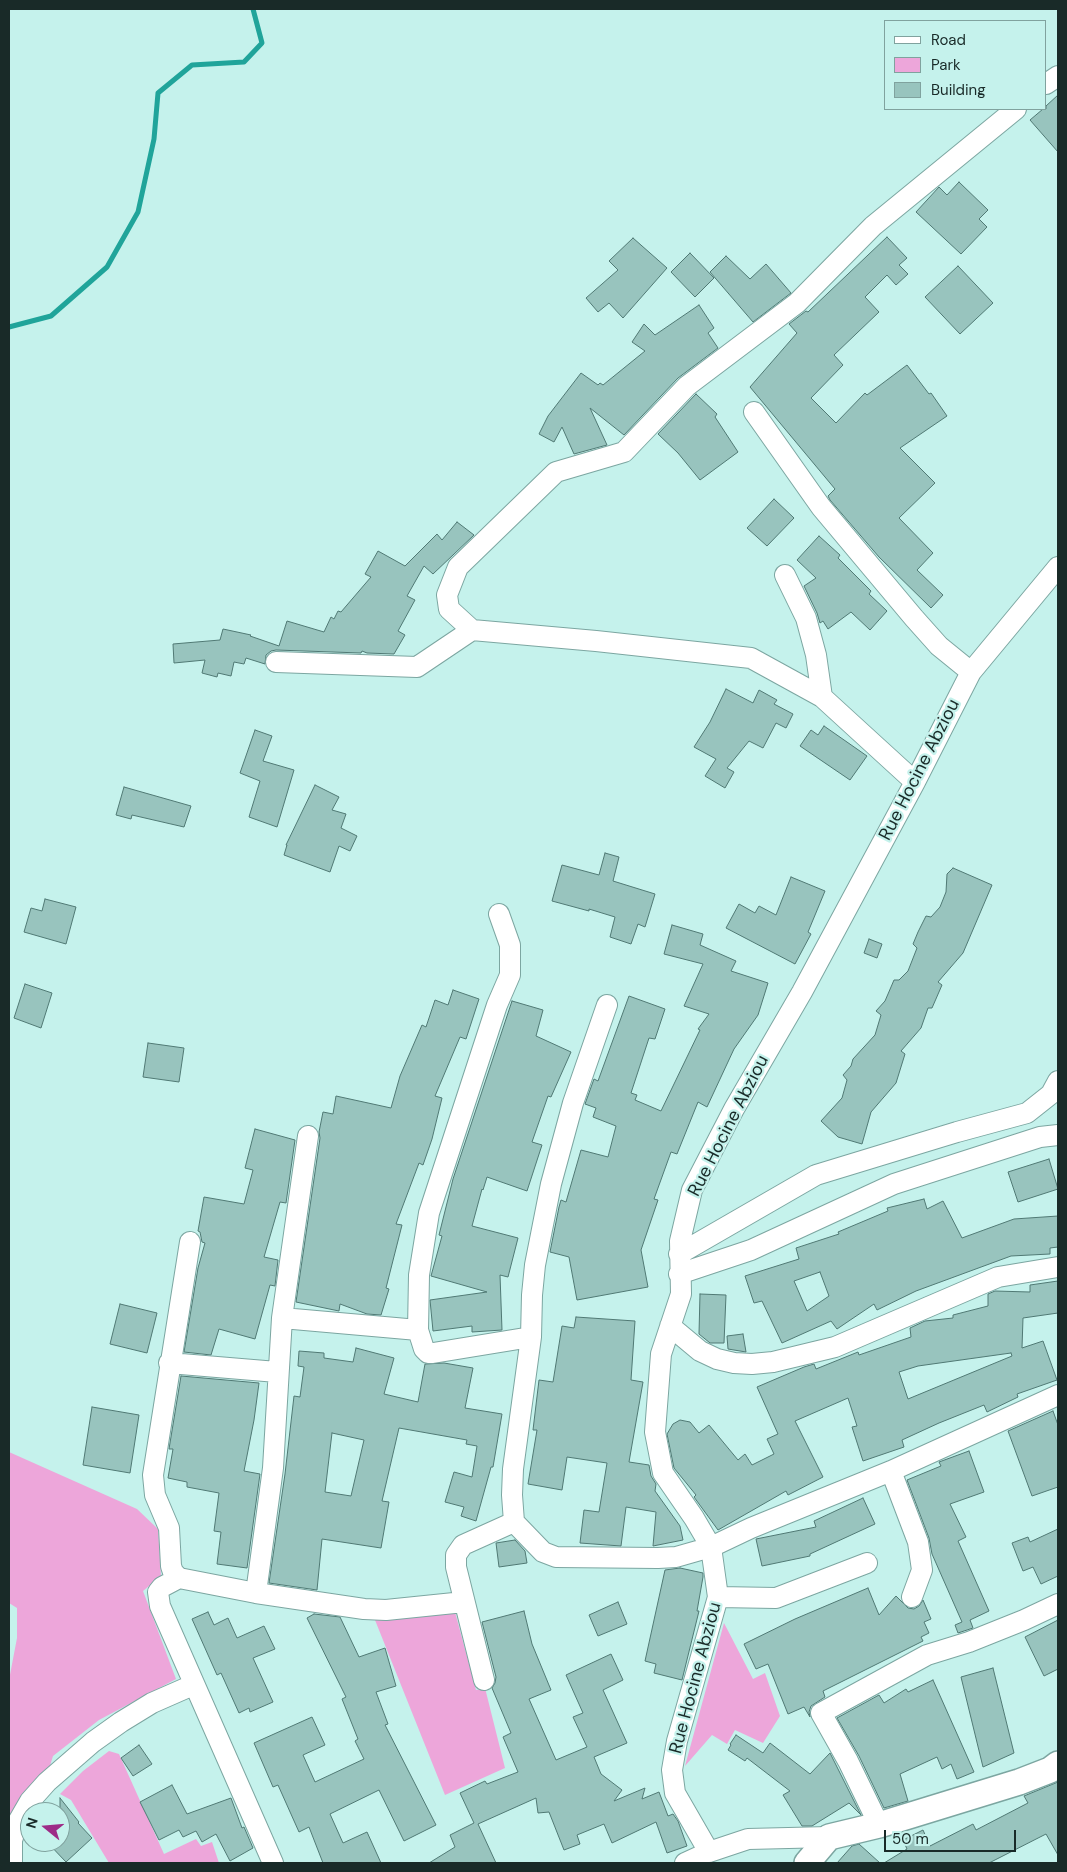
<!DOCTYPE html>
<style>
body{margin:0}
#map{position:relative;width:1067px;height:1872px;overflow:hidden;background:#c5f2ec;font-family:"DM Sans",sans-serif}
canvas{display:block}
.frame{position:absolute;inset:0;border:10px solid #192a28;pointer-events:none}
.legend{position:absolute;left:884px;top:20px;width:162px;height:90px;box-sizing:border-box;background:#c5f2ec;border:1px solid #80a29e;margin:0;padding:6px 9px;list-style:none;font-size:15px;color:#192a28}
.legend li{display:flex;align-items:center;gap:10px;height:25px}
.legend b{width:25px;border:1px solid #80a29e}
.north{position:absolute;left:20px;top:1802px;width:50px;height:50px;box-sizing:border-box;background:#c5f2ec;border:1px solid #80a29e;border-radius:50%;rotate:287deg;font-size:14px;font-weight:700;line-height:20px;text-align:center;color:#192a28}
.north::after{content:'';display:block;margin:auto;width:18px;height:22px;background:#9d2b87;clip-path:polygon(50% 0,100% 100%,50% 72%,0 100%)}
.scale{position:absolute;left:884px;top:1830px;width:132px;height:22px;box-sizing:border-box;border:2px solid #192a28;border-top:0;padding-left:6px;font-size:15px;line-height:18px;white-space:nowrap;color:#192a28;-webkit-text-stroke:4px #c5f2ec;paint-order:stroke}
</style>
<div id="map">
<canvas width="1067" height="1872"></canvas>
<div class="frame"></div>
<ul class="legend">
<li><b style="height:6px;background:#fff"></b>Road</li>
<li><b style="height:14px;background:#eda6da"></b>Park</li>
<li><b style="height:14px;background:#98c4be"></b>Building</li>
</ul>
<div class="north">N</div>
<div class="scale">50 m</div>
</div>
<script>
const context = document.querySelector('canvas').getContext('2d');
context.lineJoin = 'round';
function fill(path, color) {
  context.fillStyle = color;
  context.fill(path, 'evenodd');
}
function poly(rows) {
  const path = new Path2D();
  for (const r of rows) {
    path.moveTo(r[0], r[1]);
    for (let i = 2; i < r.length; i += 2) path.lineTo(r[i], r[i + 1]);
  }
  return path;
}
function trace(path, color, width, dash) {
  context.strokeStyle = color;
  context.lineWidth = width;
  context.lineCap = dash ? 'butt' : 'round';
  context.setLineDash(dash || []);
  context.stroke(path);
}
function label(font, color, halo, rows, align = 'center') {
  context.font = font + ' "DM Sans",sans-serif';
  context.lineWidth = 4.5;
  context.setLineDash([]);
  context.textBaseline = 'middle';
  context.strokeStyle = halo;
  context.fillStyle = color;
  for (const [text, x, y, turn = 0] of rows) {
    context.save();
    context.translate(x, y);
    context.rotate((+turn || 0) * Math.PI / 180);
    context.textAlign = isNaN(turn) ? turn : align;
    if (halo) context.strokeText(text, 0, 0);
    context.fillText(text, 0, 0);
    context.restore();
  }
}
const green = poly([
 [9,1452,137,1509,158,1529,161,1576,143,1591,176,1679,99,1720,53,1756,49,1769,18,1804,9,1819,9,1680,17,1638,17,1608,9,1603],
 [455,1612,476,1690,485,1688,505,1768,445,1795,375,1620],
 [724,1623,753,1679,765,1673,780,1716,763,1743,735,1730,727,1744,712,1735,685,1766],
 [109,1751,119,1754,164,1854,196,1839,201,1846,212,1842,219,1863,109,1863,71,1800,60,1794,83,1771]
]);
const stream = poly([
 [9,327,51,316,107,267,138,212,154,139,158,93,192,65,244,62,262,43,253,9]
]);
const building = poly([
 [1058,95,1058,152,1030,120,1043,109,1046,109,1046,106,1058,95],
 [959,182,988,210,979,219,987,227,961,254,916,212,939,187,947,195,959,182],
 [887,237,907,258,899,265,908,274,896,285,887,275,865,297,879,312,834,355,843,365,811,398,836,423,865,393,867,395,907,365,929,394,931,393,947,416,900,448,935,483,899,518,933,553,917,570,943,595,931,608,879,557,830,500,828,496,835,489,750,387,797,333,789,324,806,311,808,312,887,237],
 [633,238,667,268,623,318,609,303,598,312,586,298,618,270,609,261,633,238],
 [690,253,714,278,695,297,671,272,690,253],
 [726,256,750,279,766,264,791,293,753,322,710,272,726,256],
 [958,266,993,303,960,334,925,297,958,266],
 [699,305,714,328,708,333,718,348,678,378,624,435,590,408,607,445,574,454,562,427,554,442,539,434,548,416,581,373,598,385,600,383,603,385,645,351,632,342,644,324,655,335,699,305],
 [696,394,717,414,715,417,738,452,700,480,678,453,658,434,696,394],
 [774,499,794,518,767,546,747,528,774,499],
 [457,522,474,535,433,574,424,566,407,596,415,600,398,631,405,635,394,654,367,653,362,651,361,653,276,650,271,651,266,655,265,664,246,658,244,664,234,662,231,676,218,673,217,677,202,673,205,660,174,663,173,644,220,640,223,629,251,635,250,636,279,646,287,621,324,632,331,617,334,619,338,611,341,612,371,577,365,574,378,551,405,566,437,534,442,540,457,522],
 [819,536,840,555,838,558,871,591,869,594,887,611,870,630,851,612,828,629,823,621,820,623,817,613,804,586,816,578,797,560,819,536],
 [726,689,753,703,759,690,777,700,774,704,793,714,786,728,776,723,763,748,749,741,727,768,734,772,725,788,705,776,716,759,694,747,710,722,726,689],
 [824,726,867,756,850,780,800,746,811,730,818,735,824,726],
 [255,730,272,736,263,761,294,770,277,827,249,817,260,781,240,773,255,730],
 [315,785,339,797,332,810,346,814,341,828,357,836,350,851,339,846,330,872,284,855,287,845,286,845,315,785],
 [124,787,191,806,184,827,132,815,131,819,116,815,124,787],
 [605,853,619,857,613,881,655,894,645,927,638,924,631,944,610,937,615,917,589,909,589,911,552,901,562,865,599,875,605,853],
 [953,868,992,885,963,953,938,982,942,985,932,1008,928,1008,921,1028,901,1051,905,1054,896,1083,871,1112,862,1144,838,1137,821,1121,842,1098,847,1080,843,1075,851,1066,853,1059,875,1035,881,1015,876,1011,885,1001,894,980,899,980,908,971,917,948,913,944,918,932,926,916,931,917,940,907,946,892,947,874,953,868],
 [791,877,825,891,808,932,811,934,795,964,726,928,739,904,755,913,759,906,776,915,791,877],
 [45,899,76,907,66,944,24,932,31,908,42,911,45,899],
 [672,925,703,934,700,945,736,961,731,971,768,983,758,1015,734,1049,707,1107,698,1102,677,1154,671,1152,654,1199,658,1200,641,1250,648,1287,577,1300,569,1257,550,1252,559,1207,561,1200,566,1202,581,1150,608,1157,616,1126,593,1117,596,1108,585,1104,594,1079,598,1081,629,996,665,1009,655,1039,649,1038,631,1093,637,1095,635,1100,661,1111,700,1030,698,1029,709,1014,684,1006,703,964,664,954,672,925],
 [869,939,882,944,877,958,864,953,869,939],
 [25,984,52,993,41,1028,14,1018,25,984],
 [453,990,479,999,466,1039,460,1037,435,1096,442,1098,432,1139,423,1165,419,1163,396,1224,402,1225,386,1288,389,1289,381,1315,367,1314,340,1304,339,1311,296,1302,320,1138,319,1132,323,1112,333,1114,336,1096,391,1108,400,1076,422,1025,426,1027,435,1000,448,1005,453,990],
 [512,1001,543,1010,536,1036,571,1052,551,1097,548,1096,532,1142,542,1145,527,1191,487,1177,483,1190,482,1189,472,1226,518,1238,508,1277,500,1275,502,1330,472,1332,472,1326,433,1331,430,1300,487,1292,431,1276,442,1236,439,1235,453,1179,512,1001],
 [148,1043,184,1048,179,1082,143,1077,148,1043],
 [255,1129,295,1140,286,1203,280,1202,264,1257,278,1260,275,1286,270,1285,255,1339,219,1329,211,1355,184,1352,198,1268,205,1243,202,1242,200,1232,198,1231,204,1197,244,1204,253,1170,245,1168,255,1129],
 [1049,1159,1058,1189,1018,1202,1008,1172,1049,1159],
 [924,1199,927,1209,943,1201,962,1238,1014,1219,1058,1216,1058,1247,1050,1248,1050,1254,1011,1256,916,1291,877,1310,874,1304,837,1329,831,1321,782,1343,762,1301,754,1303,745,1276,799,1259,796,1248,839,1234,838,1232,888,1211,887,1208,924,1199],
 [820,1272,829,1296,807,1311,794,1281,820,1272],
 [1058,1281,1058,1313,1023,1318,1022,1348,1043,1341,1057,1380,1017,1394,1018,1397,987,1412,984,1405,939,1423,902,1440,904,1447,863,1461,852,1427,857,1426,848,1398,795,1421,823,1477,788,1495,786,1491,718,1530,694,1497,696,1495,674,1468,667,1434,673,1424,680,1420,690,1422,699,1433,709,1425,738,1460,745,1454,752,1465,774,1454,767,1439,778,1434,757,1387,804,1367,814,1364,816,1369,858,1352,859,1355,911,1337,910,1328,925,1321,953,1318,953,1315,988,1306,988,1294,995,1291,1030,1292,1030,1285,1058,1281],
 [1011,1353,1012,1356,908,1399,899,1372,918,1366,1011,1353],
 [700,1294,726,1295,724,1343,710,1343,699,1334,700,1294],
 [120,1304,157,1313,147,1353,110,1344,120,1304],
 [576,1317,635,1321,631,1380,643,1382,629,1462,649,1465,651,1476,656,1484,655,1491,680,1526,683,1540,653,1546,656,1512,626,1507,621,1546,580,1543,584,1510,599,1512,607,1463,567,1457,562,1490,528,1484,537,1430,533,1430,539,1380,553,1382,562,1326,574,1328,576,1317],
 [743,1334,746,1352,728,1349,727,1336,743,1334],
 [356,1348,394,1358,384,1394,418,1402,425,1364,444,1363,473,1368,465,1408,502,1414,493,1467,491,1467,476,1521,461,1516,464,1507,445,1502,454,1472,472,1477,477,1446,466,1444,467,1440,399,1428,382,1501,389,1502,381,1548,322,1539,317,1590,269,1583,285,1474,294,1396,300,1397,304,1367,298,1366,299,1351,324,1353,324,1358,353,1362,356,1348],
 [332,1433,364,1440,351,1496,325,1492,332,1433],
 [181,1376,259,1383,254,1420,244,1471,260,1474,247,1568,217,1564,221,1532,214,1531,219,1493,187,1487,187,1482,168,1478,173,1449,169,1449,181,1376],
 [92,1407,139,1415,130,1473,83,1465,92,1407],
 [1053,1411,1058,1425,1058,1487,1032,1496,1008,1431,1053,1411],
 [969,1451,984,1492,950,1504,966,1537,958,1541,989,1611,970,1620,973,1628,958,1633,955,1625,962,1622,932,1554,929,1538,907,1480,941,1466,939,1462,969,1451],
 [863,1498,875,1524,810,1554,810,1556,762,1566,756,1539,816,1527,814,1521,863,1498],
 [1058,1529,1058,1576,1041,1584,1033,1567,1023,1571,1012,1543,1028,1537,1030,1542,1058,1529],
 [515,1540,525,1551,527,1563,499,1567,496,1543,515,1540],
 [680,1568,703,1573,703,1577,697,1611,699,1611,682,1680,654,1673,656,1664,645,1661,665,1570,680,1568],
 [868,1588,879,1615,896,1596,908,1608,914,1609,919,1606,923,1600,931,1619,924,1622,929,1633,921,1637,923,1641,823,1691,825,1697,811,1706,809,1712,810,1717,804,1707,788,1714,768,1664,756,1669,744,1644,795,1619,868,1588],
 [618,1602,627,1624,598,1636,589,1615,618,1602],
 [524,1611,532,1644,551,1690,529,1699,556,1760,587,1747,573,1717,583,1713,566,1675,611,1654,623,1680,603,1690,627,1743,594,1757,601,1774,622,1790,614,1801,645,1788,642,1799,659,1792,668,1816,673,1814,678,1821,687,1846,667,1853,656,1822,612,1843,604,1824,577,1835,580,1844,564,1850,549,1812,538,1813,536,1798,478,1824,496,1863,429,1863,455,1847,450,1835,474,1823,460,1793,485,1781,487,1784,518,1772,503,1737,511,1733,492,1688,495,1683,496,1677,482,1622,524,1611],
 [208,1612,214,1625,228,1618,237,1638,264,1626,275,1649,253,1658,273,1702,250,1712,249,1708,239,1713,221,1673,217,1675,192,1619,208,1612],
 [314,1614,340,1617,359,1657,385,1648,396,1686,376,1692,388,1724,385,1725,436,1825,404,1841,379,1790,330,1814,343,1843,367,1832,381,1863,323,1863,309,1827,299,1832,278,1785,273,1787,254,1743,312,1717,325,1745,303,1755,315,1782,364,1759,355,1741,358,1739,342,1699,346,1697,307,1618,314,1614],
 [1058,1620,1058,1669,1044,1676,1025,1637,1058,1620],
 [993,1668,1014,1753,983,1767,961,1677,993,1668],
 [933,1680,974,1772,957,1779,951,1764,942,1769,937,1757,900,1774,908,1801,884,1808,859,1756,837,1718,879,1695,884,1703,906,1689,908,1692,933,1680],
 [736,1735,763,1753,770,1743,810,1774,830,1753,861,1815,849,1803,812,1826,802,1826,783,1795,790,1791,747,1758,745,1761,728,1750,731,1745,730,1744,736,1735],
 [139,1745,152,1764,133,1776,121,1758,139,1745],
 [1058,1782,1058,1855,1046,1834,989,1863,884,1863,907,1849,903,1840,923,1830,930,1846,973,1824,976,1830,1028,1803,1024,1796,1058,1782],
 [172,1785,187,1814,231,1798,242,1828,244,1827,253,1848,230,1861,216,1834,202,1842,196,1831,183,1837,179,1830,159,1840,140,1802,172,1785],
 [60,1798,79,1822,78,1823,92,1838,66,1862,47,1842,60,1842,60,1798],
 [859,1844,880,1863,837,1863,852,1846,859,1844]
]);
const minor = poly([
 [1046,84,1058,76],
 [754,412,821,507,914,618,939,646,971,672],
 [785,575,806,618,816,655,822,697],
 [472,630,449,609,447,595,458,567,556,472,624,452,687,386,797,303,873,226,1016,109],
 [276,662,417,667,472,630,596,641,751,658,822,697,915,782],
 [499,914,510,945,510,975,497,1005,429,1213,419,1275,418,1330,424,1349,428,1353,433,1353,531,1337],
 [607,1005,573,1103,551,1184,535,1265,532,1295,531,1337,513,1469,512,1495,514,1522,543,1552,556,1557,658,1558,676,1557,711,1547,751,1528,891,1471,1058,1395],
 [190,1242,153,1475,155,1495,169,1528,171,1566,173,1572,179,1578,256,1593,364,1609,386,1610,464,1602],
 [679,1254,816,1175,957,1132,1027,1113,1051,1094,1058,1081],
 [679,1274,751,1250,894,1184,1040,1137,1058,1135],
 [282,1318,418,1330],
 [670,1326,700,1351,717,1359,734,1363,752,1364,773,1362,835,1347,998,1277,1058,1267],
 [169,1363,277,1372],
 [891,1471,918,1542,922,1570,912,1597],
 [179,1578,162,1587,158,1592,160,1606,273,1863],
 [256,1593,273,1468,282,1318,308,1136],
 [718,1597,776,1598,867,1563],
 [484,1680,456,1567,456,1555,463,1545,514,1522],
 [879,1825,848,1761,821,1713,927,1655,969,1642,1024,1620,1058,1604],
 [709,1852,675,1793,672,1770,677,1741,718,1597,711,1547,694,1518,663,1473,655,1432,661,1354,681,1294,680,1241,692,1190,734,1109,802,992,915,782,971,672,1058,567],
 [12,1863,12,1840,19,1820,30,1801,47,1782,93,1742,121,1722,152,1703,193,1685],
 [685,1863,709,1852,748,1839,829,1837]
]);
const major = poly([
 [807,1863,829,1837,879,1825,1019,1782,1050,1770,1058,1764]
]);
const streetNames = [
 ["Rue Hocine Abziou",920,770,-63],
 ["Rue Hocine Abziou",729,1126,-63],
 ["Rue Hocine Abziou",696,1678,-75]
];
fill(green, '#eda6da');
trace(stream, '#20a49a', 5);
fill(building, '#98c4be');
trace(building, '#507974', 1);
trace(minor, '#7ca6a1', 22);
trace(major, '#7ca6a1', 28);
trace(minor, '#fff', 20);
trace(major, '#fff', 25);
label('18px', '#192a28', '#c5f2ec', streetNames);
</script>
